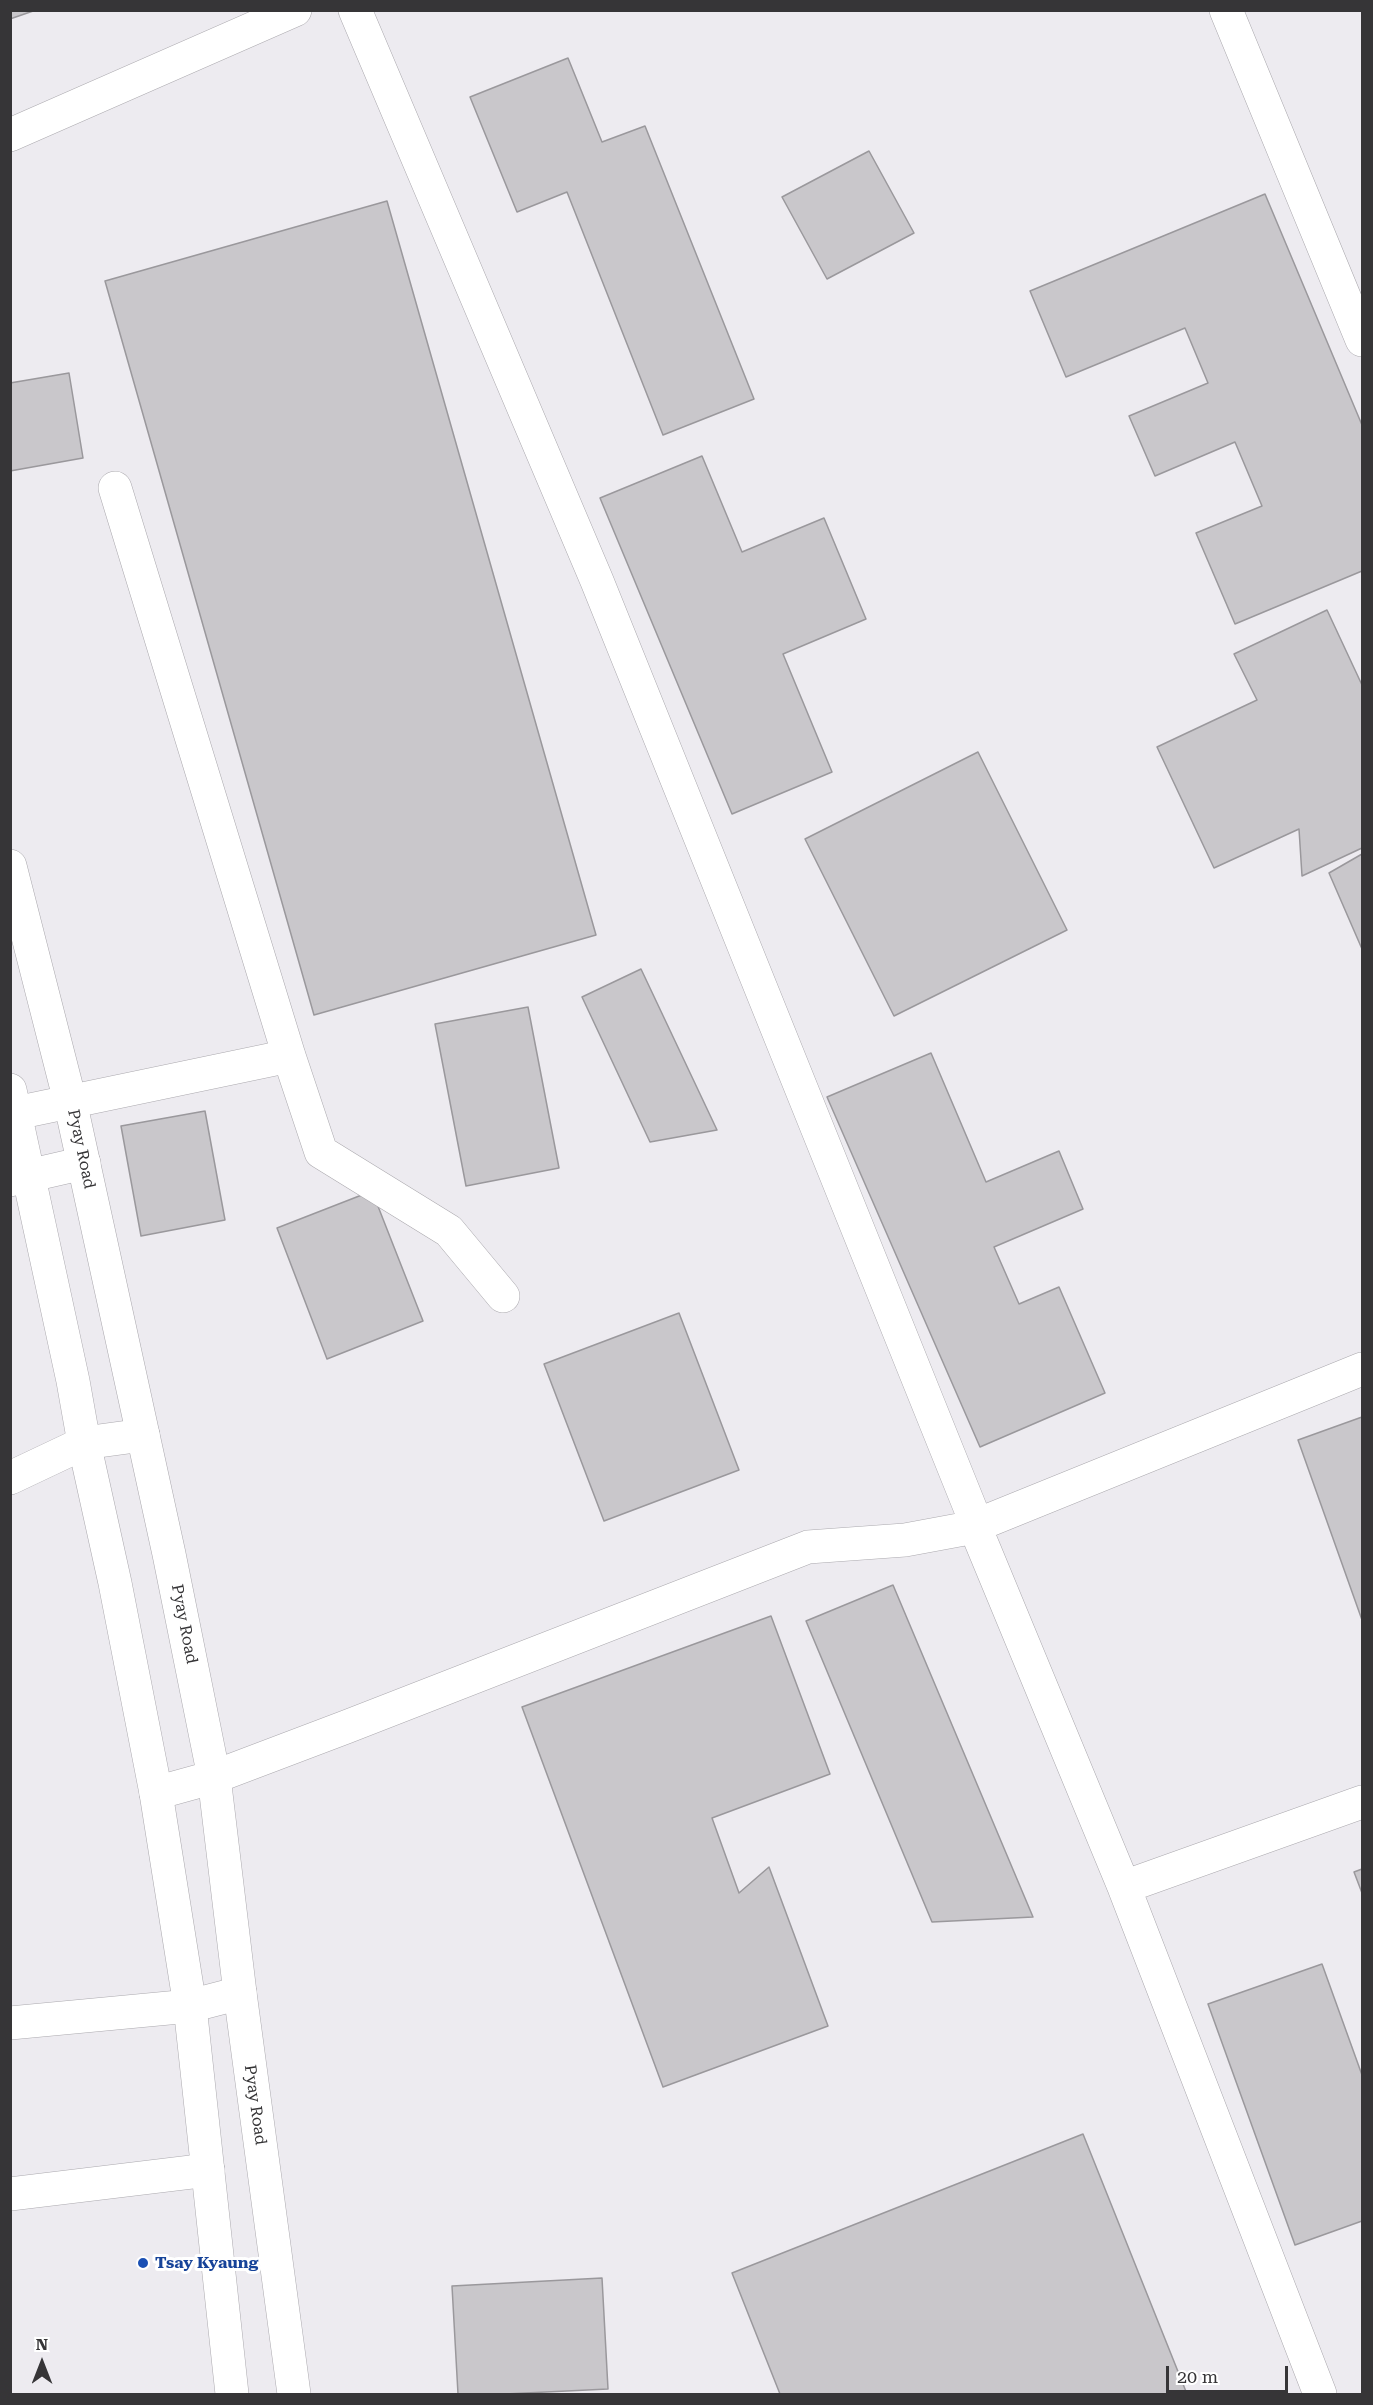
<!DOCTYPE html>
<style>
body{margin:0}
#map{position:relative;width:1373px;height:2405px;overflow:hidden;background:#edebf0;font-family:"Roboto Serif",serif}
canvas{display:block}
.frame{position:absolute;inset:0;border:12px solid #363537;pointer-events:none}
.north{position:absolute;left:12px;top:2333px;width:60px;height:60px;-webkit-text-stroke:4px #fff;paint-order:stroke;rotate:0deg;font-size:16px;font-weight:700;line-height:24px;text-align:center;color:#363537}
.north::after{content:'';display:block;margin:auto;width:21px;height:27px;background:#363537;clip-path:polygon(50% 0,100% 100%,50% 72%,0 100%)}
.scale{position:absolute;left:1166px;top:2366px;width:122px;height:27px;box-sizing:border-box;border:3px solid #363537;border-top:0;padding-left:8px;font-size:18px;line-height:21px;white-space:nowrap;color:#363537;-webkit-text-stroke:4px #fff;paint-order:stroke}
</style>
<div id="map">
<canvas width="1373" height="2405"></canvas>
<div class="frame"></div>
<div class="north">N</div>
<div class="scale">20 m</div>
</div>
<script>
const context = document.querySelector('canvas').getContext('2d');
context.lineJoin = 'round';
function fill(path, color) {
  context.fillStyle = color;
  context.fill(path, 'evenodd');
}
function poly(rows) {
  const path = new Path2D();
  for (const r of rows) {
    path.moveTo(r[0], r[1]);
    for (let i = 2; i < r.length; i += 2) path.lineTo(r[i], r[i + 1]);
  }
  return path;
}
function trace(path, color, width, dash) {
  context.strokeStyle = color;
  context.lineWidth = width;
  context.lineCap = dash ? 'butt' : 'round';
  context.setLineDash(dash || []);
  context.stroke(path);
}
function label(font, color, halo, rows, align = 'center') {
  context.font = font + ' "Roboto Serif",serif';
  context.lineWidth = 6;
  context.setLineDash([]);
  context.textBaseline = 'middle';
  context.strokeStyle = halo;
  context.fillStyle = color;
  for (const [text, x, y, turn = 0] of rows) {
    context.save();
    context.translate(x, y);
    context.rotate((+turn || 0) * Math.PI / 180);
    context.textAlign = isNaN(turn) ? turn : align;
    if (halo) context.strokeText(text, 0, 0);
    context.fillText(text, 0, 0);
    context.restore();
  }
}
const building = poly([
 [10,10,36,10,10,19,10,10],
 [568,58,602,142,645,126,754,399,663,435,567,192,517,212,470,97,568,58],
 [869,151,914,233,827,279,782,197,869,151],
 [1265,194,1362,425,1362,571,1235,624,1196,533,1262,506,1235,442,1155,476,1129,416,1208,383,1185,328,1066,377,1030,291,1265,194],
 [387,201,596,935,314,1015,105,281,387,201],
 [69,373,83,458,10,471,10,383,69,373],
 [702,456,742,552,824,518,866,619,783,654,832,772,732,814,600,498,702,456],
 [1327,610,1362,685,1362,848,1302,876,1299,829,1214,868,1157,747,1257,700,1234,654,1327,610],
 [978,752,1067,930,894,1016,805,839,978,752],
 [1362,854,1362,949,1329,873,1362,854],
 [641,969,717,1130,650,1142,582,997,641,969],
 [528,1007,559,1168,466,1186,435,1024,528,1007],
 [931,1053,986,1182,1059,1151,1083,1209,994,1247,1019,1304,1059,1287,1105,1393,980,1447,827,1097,931,1053],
 [205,1111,225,1220,141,1236,121,1126,205,1111],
 [372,1191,423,1321,327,1359,277,1228,372,1191],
 [679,1313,739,1470,604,1521,544,1364,679,1313],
 [1362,1417,1362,1620,1298,1440,1362,1417],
 [893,1585,1033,1917,932,1922,806,1621,893,1585],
 [771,1616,830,1774,712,1818,739,1893,769,1867,828,2026,663,2087,522,1707,771,1616],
 [1362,1869,1362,1893,1354,1872,1362,1869],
 [1322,1964,1362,2075,1362,2221,1295,2245,1208,2004,1322,1964],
 [1083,2134,1187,2394,780,2394,732,2273,1083,2134],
 [602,2278,608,2389,505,2394,458,2394,452,2286,602,2278]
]);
const minor = poly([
 [355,10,597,581,977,1525,975,1527,1124,1887,1320,2394],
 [1226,10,1362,340],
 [10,135,295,10],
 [115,488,289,1056,321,1152,449,1231,503,1296],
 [16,1113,289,1056],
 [10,1180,84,1163],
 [10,1478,84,1443,143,1435],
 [977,1525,1362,1369],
 [156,1793,214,1777,346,1727,808,1547,905,1540,975,1527],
 [1124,1887,1362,1802],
 [10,2023,190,2006,240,1993],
 [10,2194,208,2170]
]);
const highway = poly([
 [10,866,70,1101,169,1554,214,1777,240,1993,294,2394],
 [10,1090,73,1381,84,1443,115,1583,156,1793,190,2006,232,2394]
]);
const markers = [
 [143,2263,6,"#1a4fb4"]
];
const streetNames = [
 ["Pyay Road",81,1149,78],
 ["Pyay Road",184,1624,79],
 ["Pyay Road",255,2105,82]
];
const transitNames = [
 ["Tsay Kyaung",155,2263]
];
fill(building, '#c9c7cb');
trace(building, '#9a989c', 1.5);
trace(minor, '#aba9ae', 34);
trace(highway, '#aba9ae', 34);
trace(minor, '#fff', 33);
trace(highway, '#fff', 33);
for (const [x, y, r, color] of markers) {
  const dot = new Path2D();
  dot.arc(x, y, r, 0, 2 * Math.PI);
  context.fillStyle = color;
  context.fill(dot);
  trace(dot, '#fff', 2);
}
label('16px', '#363537', '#fff', streetNames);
label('bold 16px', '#164399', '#fff', transitNames, 'left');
</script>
